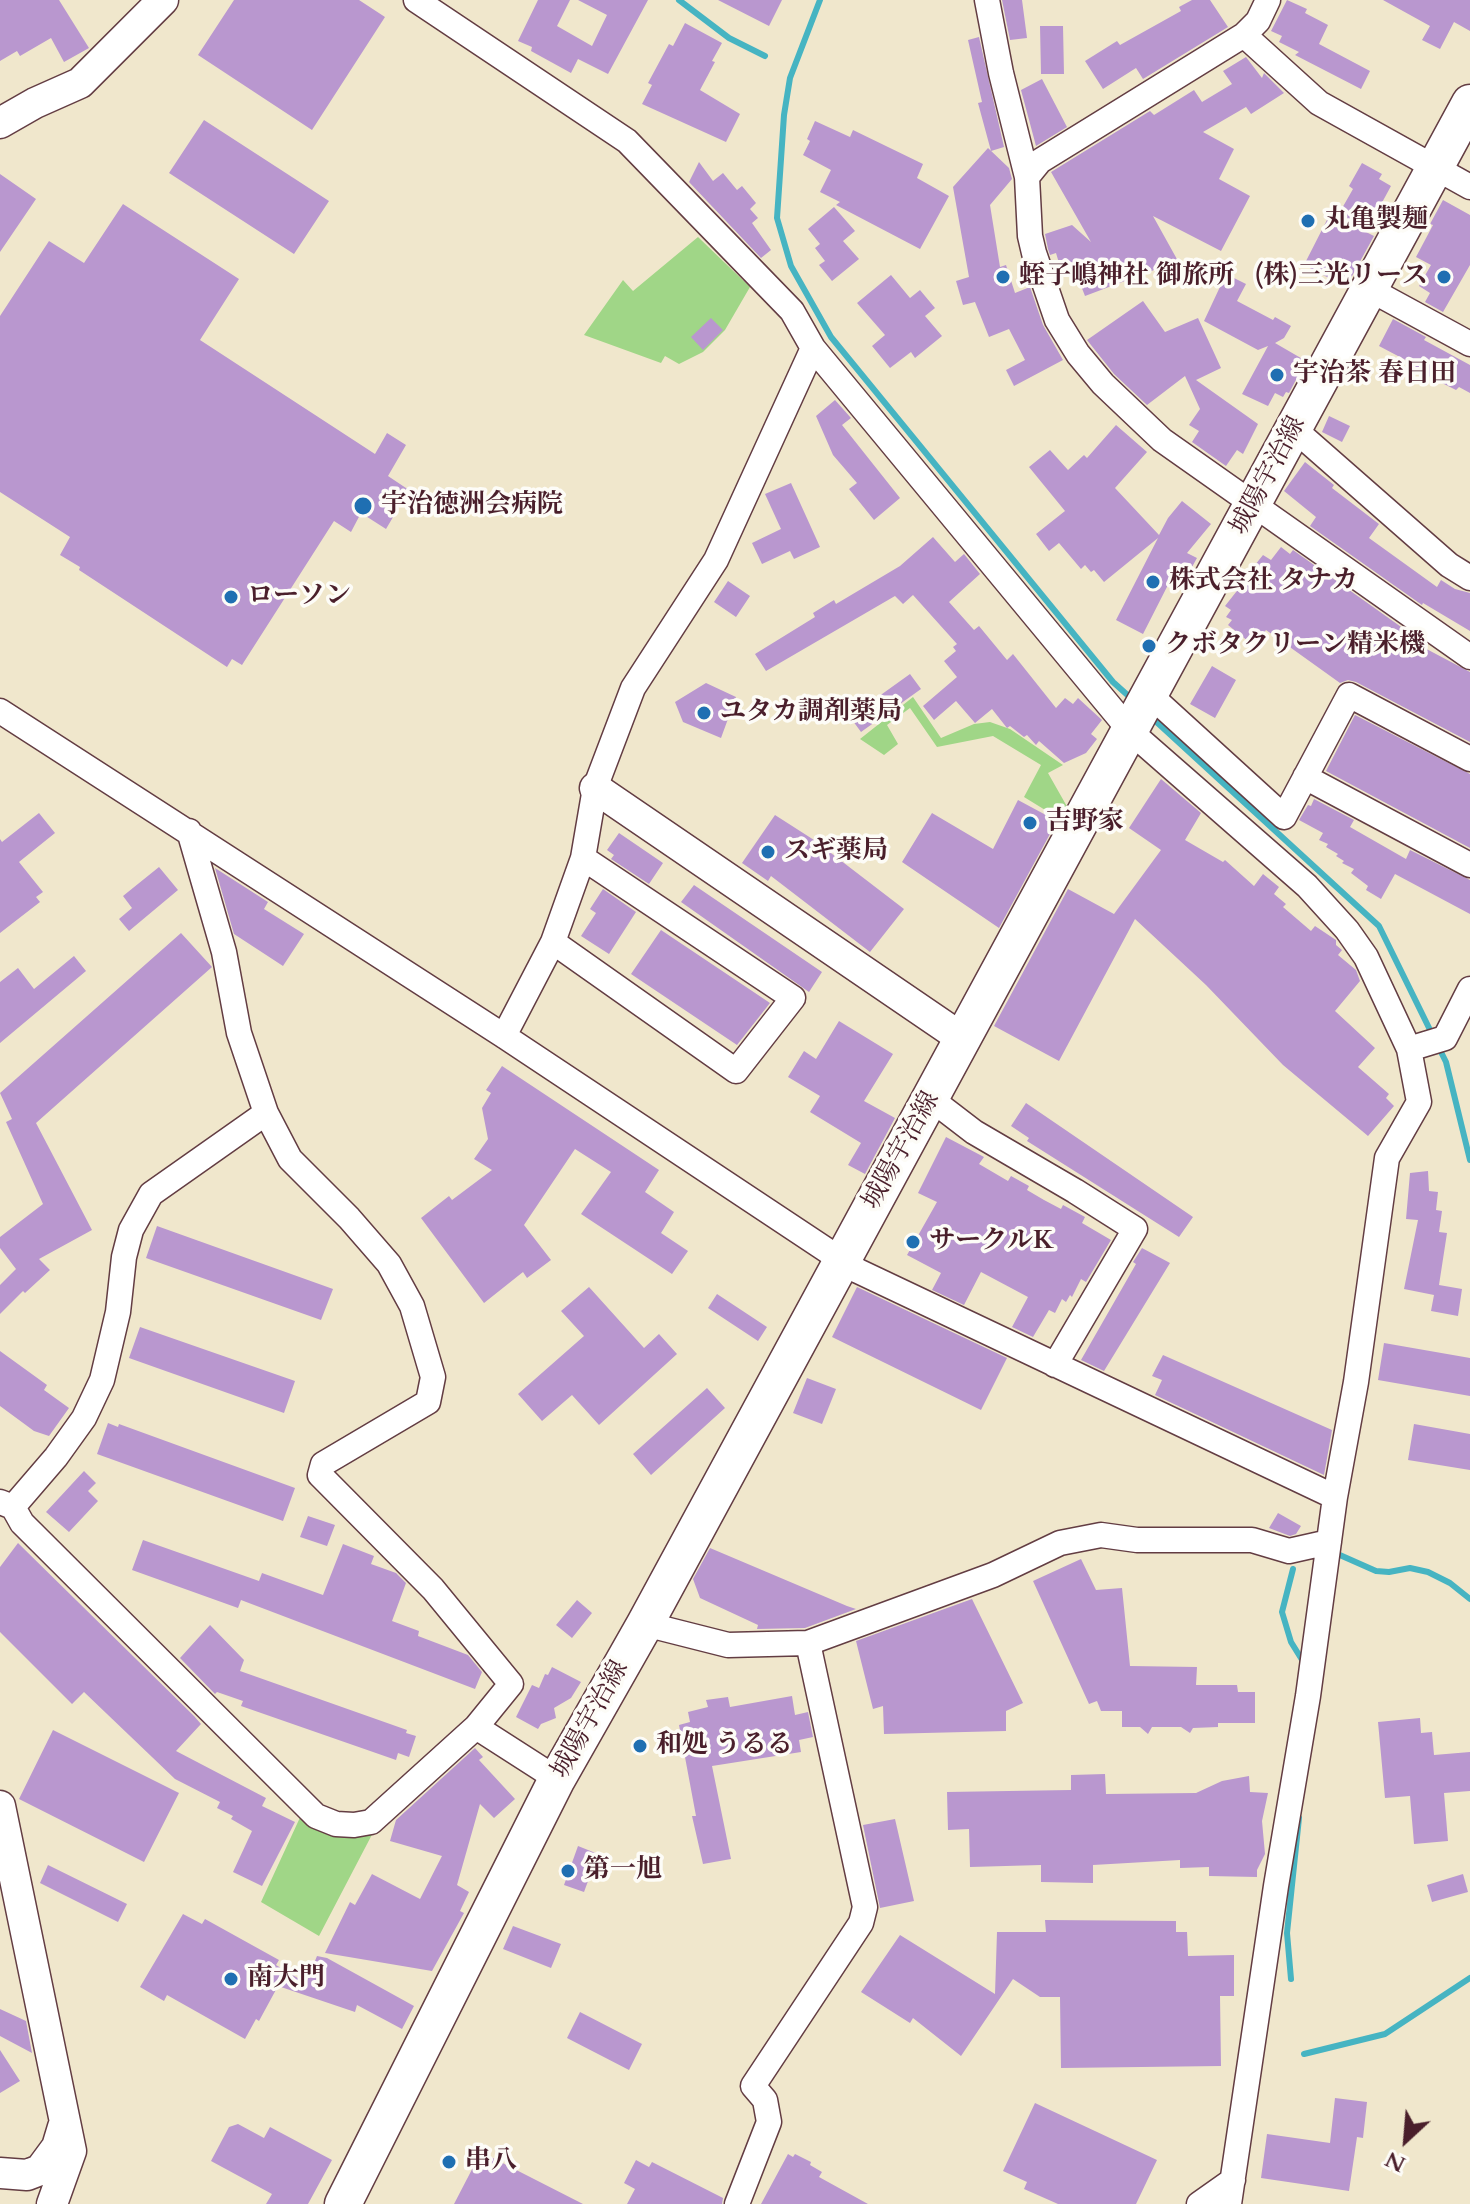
<!DOCTYPE html>
<meta charset="utf-8">
<style>
body{margin:0}
#map{position:relative;width:1470px;height:2204px;overflow:hidden;background:#f0e7cc;font-family:Cardo,serif}
canvas{display:block}
.north{position:absolute;left:1366px;top:2100px;width:80px;height:80px;-webkit-text-stroke:6px #fdfcf7;paint-order:stroke;rotate:206deg;font-size:22px;font-weight:700;line-height:32px;text-align:center;color:#4a1f2b}
.north::after{content:'';display:block;margin:auto;width:28px;height:36px;background:#4a1f2b;clip-path:polygon(50% 0,100% 100%,50% 72%,0 100%)}
</style>
<div id="map">
<canvas width="1470" height="2204"></canvas>
<div class="north">N</div>
</div>
<script>
const context = document.querySelector('canvas').getContext('2d');
context.lineJoin = 'round';
function fill(path, color) {
  context.fillStyle = color;
  context.fill(path, 'evenodd');
}
function poly(rows) {
  const path = new Path2D();
  for (const r of rows) {
    path.moveTo(r[0], r[1]);
    for (let i = 2; i < r.length; i += 2) path.lineTo(r[i], r[i + 1]);
  }
  return path;
}
function trace(path, color, width, dash) {
  context.strokeStyle = color;
  context.lineWidth = width;
  context.lineCap = dash ? 'butt' : 'round';
  context.setLineDash(dash || []);
  context.stroke(path);
}
function label(font, color, halo, rows, align = 'center') {
  context.font = font + ' Cardo,"Noto Serif JP",serif';
  context.lineWidth = 7;
  context.setLineDash([]);
  context.textBaseline = 'middle';
  context.strokeStyle = halo;
  context.fillStyle = color;
  for (const [text, x, y, turn = 0] of rows) {
    context.save();
    context.translate(x, y);
    context.rotate((+turn || 0) * Math.PI / 180);
    context.textAlign = isNaN(turn) ? turn : align;
    if (halo) context.strokeText(text, 0, 0);
    context.fillText(text, 0, 0);
    context.restore();
  }
}
const green = poly([
 [698,237,750,287,725,330,703,352,679,364,665,356,661,363,584,335,623,280,633,291],
 [913,697,941,738,974,724,990,722,1010,729,1063,765,1048,773,1069,810,1063,821,1024,797,1041,765,993,736,937,747,910,708,887,725,898,744,884,755,860,739],
 [303,1811,377,1825,319,1936,261,1902]
]);
const stream = poly([
 [679,0,729,38,765,56],
 [820,0,790,78,784,115,777,218,791,266,831,337,1113,682,1133,700],
 [1150,716,1379,926,1433,1036],
 [1438,1046,1446,1062,1470,1160],
 [1333,1552,1376,1571,1389,1572,1410,1568,1428,1572,1450,1583,1470,1599],
 [1293,1569,1282,1612,1291,1642,1304,1663],
 [1291,1979,1287,1933,1299,1818],
 [1304,2054,1385,2034,1470,1978]
]);
const building = poly([
 [0,0,59,0,89,48,64,62,51,38,20,56,17,51,0,61],
 [234,0,359,0,385,17,312,130,198,55],
 [538,0,570,0,557,26,592,46,607,15,578,0,648,0,608,74,578,59,571,73,531,51,532,47,518,41],
 [718,0,782,0,769,26],
 [1002,0,1022,0,1027,38,1010,40],
 [1192,0,1210,0,1228,27,1143,79,1136,68,1103,89,1085,61,1117,41,1120,45,1181,11,1179,7],
 [1287,0,1307,9,1305,13,1328,25,1319,44,1370,71,1361,89,1295,55,1299,52,1279,42,1282,36,1271,31],
 [1383,0,1470,0,1470,31,1454,22,1440,49,1422,40,1430,26],
 [685,23,722,43,712,61,715,62,700,90,740,114,726,142,642,104,652,85,648,83,669,44,673,46],
 [1040,26,1063,26,1064,74,1041,74],
 [979,37,1004,147,991,151,978,103,982,102,968,40],
 [1246,57,1262,78,1264,73,1284,93,1251,114,1246,107,1203,132,1234,149,1219,179,1250,196,1221,251,1153,216,1178,261,1085,296,1076,273,1072,275,1068,260,1059,263,1056,253,1050,255,1048,249,1045,234,1072,225,1091,242,1051,172,1150,111,1154,115,1194,90,1202,102,1232,84,1223,71],
 [1042,79,1067,127,1036,146,1021,90],
 [204,120,329,201,294,254,169,173],
 [815,121,850,137,853,130,923,164,917,178,949,196,920,249,836,205,840,202,820,192,831,170,803,155,810,141,807,139],
 [988,148,1009,168,1012,179,990,205,1000,267,1006,265,1015,293,1030,287,1043,325,1063,360,1014,386,1006,370,1025,360,1009,329,989,337,975,302,963,305,956,281,969,277,953,187],
 [699,162,713,181,723,173,737,190,742,186,756,203,750,209,758,218,752,223,771,250,761,258,689,182],
 [1362,163,1382,174,1379,179,1391,186,1366,232,1374,236,1346,287,1304,265,1330,214,1337,217,1353,189,1349,186],
 [0,174,36,199,0,252],
 [1443,200,1470,215,1470,265,1443,312,1425,302,1430,293,1419,286,1431,265,1416,257,1433,225,1430,224],
 [123,204,239,279,200,340,375,454,387,433,406,445,388,476,409,490,386,529,361,513,351,532,334,521,242,665,232,659,227,667,79,570,80,567,60,555,70,537,0,492,0,316,49,241,84,263],
 [834,207,855,231,843,241,859,259,832,281,819,265,825,261,815,248,820,244,808,229],
 [1226,274,1246,284,1237,301,1273,320,1275,317,1291,326,1284,338,1275,343,1306,361,1289,393,1286,392,1283,397,1275,393,1268,406,1242,394,1268,346,1258,350,1204,321],
 [891,275,910,298,920,290,935,308,925,316,942,336,915,358,911,352,890,368,872,346,885,335,857,303],
 [1143,301,1165,332,1198,318,1221,368,1196,380,1258,424,1243,454,1237,450,1226,466,1192,442,1199,431,1189,425,1200,409,1185,376,1147,405,1114,374,1087,340],
 [711,318,723,330,703,350,691,337],
 [1393,319,1426,337,1424,340,1470,365,1470,393,1459,387,1456,390,1434,379,1414,368,1415,365,1379,346],
 [835,400,851,418,842,425,900,498,874,520,849,489,857,483,833,455,816,416],
 [1329,416,1350,426,1342,442,1322,432],
 [1116,425,1147,452,1115,488,1159,535,1168,518,1182,501,1211,524,1187,553,1197,558,1182,585,1171,579,1143,634,1116,620,1158,538,1104,582,1094,570,1091,572,1085,565,1081,569,1059,543,1049,551,1036,534,1065,511,1029,467,1050,450,1068,470,1084,455,1087,458],
 [1305,462,1334,485,1332,488,1379,524,1369,538,1437,587,1441,580,1455,589,1470,593,1470,631,1423,603,1422,605,1310,526,1316,517,1284,491],
 [791,483,820,547,794,559,790,551,762,564,752,543,781,529,765,494],
 [933,537,955,562,964,554,980,574,949,602,974,630,979,626,1007,660,1013,654,1056,708,1065,698,1073,704,1078,698,1102,720,1091,734,1097,739,1086,753,1064,763,1039,741,1036,745,1027,735,1024,737,1010,726,1007,728,992,709,975,723,956,701,934,720,923,706,957,677,944,661,956,651,953,647,957,644,913,595,903,604,895,596,766,671,755,654,815,617,813,613,834,600,836,604,900,566],
 [1281,547,1290,554,1293,550,1404,629,1400,635,1470,672,1470,742,1356,682,1348,680,1340,683,1266,630,1254,646,1228,625,1232,620,1226,617,1231,610,1225,606,1240,587,1238,586,1263,555,1271,560],
 [728,581,750,596,736,617,714,602],
 [1212,666,1236,680,1215,718,1190,704],
 [910,674,921,689,861,732,850,717],
 [706,683,736,697,721,738,683,722,675,702],
 [1355,715,1470,774,1470,848,1326,771],
 [1161,779,1201,813,1185,840,1223,862,1225,860,1254,886,1263,874,1279,887,1274,894,1286,904,1283,907,1311,931,1315,926,1336,940,1336,945,1342,950,1338,955,1356,970,1360,981,1335,1011,1375,1048,1358,1067,1389,1094,1386,1098,1394,1106,1368,1136,1283,1065,1206,985,1135,919,1059,1061,994,1026,1068,889,1114,914,1161,850,1129,828],
 [1314,799,1354,820,1350,827,1406,859,1410,850,1470,880,1470,914,1395,874,1381,899,1366,890,1368,886,1351,873,1354,869,1342,863,1344,861,1336,856,1338,854,1326,847,1328,844,1319,840,1323,833,1299,820,1308,805,1311,806],
 [1018,800,1057,821,999,928,902,862,932,813,993,849],
 [39,813,55,833,19,862,43,892,36,897,40,902,0,933,0,839,2,842],
 [775,815,814,840,904,909,870,952,771,876,768,881,742,863],
 [619,833,663,863,649,884,611,859,614,855,607,850],
 [159,867,178,890,129,931,119,919,132,908,123,896],
 [215,868,268,902,264,909,304,934,283,966,234,934],
 [694,885,822,972,809,992,681,902],
 [603,889,636,912,609,954,581,936,596,913,590,909],
 [661,930,770,1003,737,1045,631,974],
 [181,933,212,967,36,1123,92,1230,39,1259,50,1270,25,1293,23,1291,0,1314,0,1285,16,1269,0,1248,0,1237,43,1204,6,1122,12,1119,0,1093],
 [74,956,86,971,0,1043,0,982,18,968,34,989],
 [839,1021,893,1054,864,1101,895,1118,865,1174,848,1165,861,1143,810,1112,820,1096,788,1077,804,1051,816,1059],
 [502,1066,659,1170,645,1192,674,1212,661,1233,688,1251,672,1274,581,1214,611,1172,575,1149,524,1225,551,1260,527,1278,523,1272,484,1303,421,1218,449,1196,452,1200,492,1170,474,1159,488,1139,482,1108,491,1093,486,1090],
 [1026,1103,1193,1217,1179,1237,1027,1141,1029,1138,1011,1126],
 [946,1137,984,1157,979,1164,1008,1181,1011,1176,1029,1186,1027,1190,1044,1200,1061,1209,1063,1205,1085,1217,1082,1223,1111,1240,1086,1282,1081,1279,1072,1297,1070,1295,1066,1302,1062,1299,1055,1313,1049,1310,1033,1337,1012,1327,1028,1297,981,1272,964,1305,932,1290,941,1273,907,1255,937,1202,918,1193],
 [1428,1171,1429,1191,1438,1192,1436,1210,1442,1211,1439,1232,1447,1233,1439,1285,1462,1289,1458,1316,1431,1311,1434,1295,1404,1289,1418,1220,1406,1219,1410,1173],
 [157,1226,333,1289,321,1320,146,1258],
 [1142,1248,1170,1263,1104,1371,1081,1360,1136,1264,1133,1262],
 [589,1287,644,1348,659,1334,677,1354,599,1425,572,1395,542,1421,518,1394,584,1336,561,1311],
 [857,1287,1007,1358,981,1410,832,1337],
 [717,1294,767,1327,758,1341,708,1308],
 [140,1327,295,1381,284,1413,129,1358],
 [1384,1343,1470,1358,1470,1396,1378,1380],
 [0,1351,47,1385,44,1390,69,1408,49,1436,34,1431,0,1406],
 [1163,1355,1332,1430,1324,1475,1155,1395,1162,1380,1152,1376],
 [807,1378,836,1389,822,1424,793,1413],
 [707,1388,725,1408,651,1475,633,1454],
 [108,1423,118,1427,119,1424,295,1488,283,1521,97,1454],
 [1414,1424,1470,1434,1470,1470,1408,1460],
 [84,1471,96,1483,88,1491,98,1501,69,1532,46,1512],
 [1278,1513,1301,1526,1296,1534,1290,1536,1269,1528],
 [308,1516,335,1525,327,1546,300,1537],
 [143,1540,259,1581,262,1573,323,1595,343,1544,374,1556,371,1564,396,1573,406,1583,392,1621,419,1631,418,1636,468,1655,482,1672,475,1689,241,1600,238,1608,132,1570],
 [18,1543,194,1716,201,1724,176,1751,266,1798,262,1806,295,1822,262,1886,233,1872,252,1831,231,1819,233,1816,217,1808,220,1802,175,1779,84,1692,72,1704,0,1632,0,1567],
 [710,1548,847,1606,856,1609,805,1628,757,1629,758,1625,700,1598,693,1579],
 [1081,1559,1096,1590,1122,1588,1130,1666,1197,1667,1196,1685,1237,1685,1238,1692,1255,1692,1255,1723,1218,1723,1218,1727,1193,1728,1190,1733,1181,1727,1152,1727,1148,1734,1140,1727,1122,1727,1122,1711,1101,1711,1097,1701,1089,1704,1033,1581],
 [972,1599,1023,1703,1006,1711,1006,1731,884,1734,883,1706,873,1709,856,1641],
 [577,1600,592,1613,572,1638,556,1625],
 [210,1625,244,1660,240,1671,407,1730,406,1733,416,1736,409,1757,398,1753,396,1760,241,1706,243,1701,217,1692,215,1694,180,1658],
 [552,1667,581,1682,571,1698,554,1708,556,1718,541,1724,538,1729,516,1717,532,1685,539,1688,545,1674,548,1675],
 [792,1696,795,1715,808,1712,813,1737,799,1740,801,1752,712,1766,731,1859,703,1864,692,1816,696,1816,679,1725,690,1722,688,1712,708,1707,706,1700,728,1697,730,1707],
 [1420,1718,1421,1733,1432,1732,1434,1755,1470,1752,1470,1791,1444,1793,1448,1841,1414,1844,1410,1796,1385,1798,1378,1722],
 [53,1730,179,1793,144,1862,19,1799],
 [475,1748,483,1757,479,1760,515,1799,494,1818,480,1804,457,1885,469,1892,460,1911,464,1913,432,1971,325,1953,350,1902,355,1905,372,1874,420,1899,442,1856,390,1841,396,1820],
 [1105,1774,1106,1794,1196,1793,1222,1781,1249,1776,1250,1792,1268,1793,1262,1821,1265,1854,1257,1870,1257,1877,1209,1876,1209,1867,1180,1868,1180,1860,1093,1865,1093,1883,1041,1882,1041,1865,970,1867,969,1829,948,1830,947,1792,1071,1790,1071,1775],
 [895,1819,914,1901,880,1908,863,1825],
 [578,1846,598,1854,584,1892,564,1885],
 [48,1865,127,1904,118,1922,40,1883],
 [1463,1874,1468,1892,1432,1902,1427,1885],
 [183,1914,202,1924,205,1919,279,1960,276,1965,306,1983,317,1956,327,1958,414,2006,402,2029,357,2005,355,2012,278,1986,259,2021,256,2019,245,2039,167,1995,164,2001,140,1987],
 [1045,1920,1176,1921,1176,1932,1187,1932,1188,1956,1234,1955,1234,1996,1220,1996,1221,2066,1061,2068,1060,1997,1040,1997,1013,1979,961,2056,913,2018,910,2023,861,1992,900,1935,995,1994,997,1932,1046,1932],
 [513,1926,561,1944,551,1968,503,1949],
 [0,2009,26,2021,32,2053,0,2036],
 [580,2012,642,2044,629,2070,567,2038],
 [0,2050,20,2081,0,2093],
 [1335,2098,1367,2102,1363,2138,1357,2137,1349,2191,1261,2178,1267,2134,1330,2143],
 [1035,2103,1157,2160,1136,2204,1058,2204,1024,2189,1027,2182,1003,2171],
 [238,2124,264,2138,270,2127,332,2160,308,2204,266,2204,272,2194,211,2161,229,2127],
 [481,2152,583,2204,454,2204],
 [788,2154,793,2157,795,2154,811,2162,810,2165,822,2172,819,2177,868,2204,761,2204],
 [636,2160,649,2167,652,2162,723,2198,722,2204,627,2204,635,2189,624,2183]
]);
const minor = poly([
 [416,0,627,141,792,311,813,348,1131,732,1307,886,1347,930,1366,957,1409,1049],
 [987,0,1001,73,1027,177],
 [1268,0,1258,21,1244,35,1040,161,1027,177,1030,236,1034,253,1057,320,1078,354,1103,384,1162,440,1470,657],
 [1244,35,1319,103,1470,187],
 [1369,289,1470,344],
 [1294,429,1449,565,1470,578],
 [1150,695,1284,817,1349,695,1470,759],
 [0,711,504,1036,858,1271,1335,1497],
 [1305,777,1470,865],
 [189,831,224,952,239,1033,266,1113],
 [553,942,736,1071,793,998,583,858],
 [504,1036,553,942,583,858,595,788,633,688,716,560,813,348],
 [931,1099,974,1132,1075,1191,1135,1229,1055,1365],
 [0,1502,13,1507,22,1523,316,1816,336,1824,354,1825,371,1822,476,1727,511,1684,433,1589,320,1475,323,1464,428,1402,433,1377,412,1306,389,1264,349,1218,290,1159,266,1113,151,1194,131,1230,124,1257,118,1312,102,1380,84,1418,56,1457,13,1507],
 [645,1624,728,1645,808,1643,993,1575,1060,1543,1101,1535,1137,1540,1252,1540,1289,1551,1329,1542],
 [476,1727,557,1779],
 [737,2204,769,2122,765,2100,753,2086,861,1923,865,1907,808,1643],
 [1199,2204,1233,2180],
 [1229,2204,1276,1886,1308,1696,1335,1497,1356,1382,1387,1158,1419,1102,1409,1049,1445,1038,1470,989]
]);
const tertiary = poly([
 [0,123,35,103,80,83,163,0],
 [595,788,963,1039],
 [0,1806,71,2151,52,2204],
 [0,2173,27,2175,40,2170,57,2147,63,2127]
]);
const primary = poly([
 [343,2204,557,1779,645,1624,1470,103]
]);
const markers = [
 [1308,221,8,"#1f6fb2"],
 [1003,277,8,"#1f6fb2"],
 [1444,277,8,"#1f6fb2"],
 [1277,375,8,"#1f6fb2"],
 [363,506,10,"#1f6fb2"],
 [1153,582,8,"#1f6fb2"],
 [231,597,8,"#1f6fb2"],
 [1149,646,8,"#1f6fb2"],
 [704,713,8,"#1f6fb2"],
 [1030,823,8,"#1f6fb2"],
 [768,852,8,"#1f6fb2"],
 [913,1242,8,"#1f6fb2"],
 [640,1746,8,"#1f6fb2"],
 [568,1871,8,"#1f6fb2"],
 [231,1979,8,"#1f6fb2"],
 [449,2162,8,"#1f6fb2"]
];
const poiNames = [
 ["丸亀製麺",1324,221],
 ["蛭子嶋神社 御旅所",1019,277],
 ["(株)三光リース",1428,277,"right"],
 ["宇治茶 春日田",1293,375],
 ["宇治徳洲会病院",381,506],
 ["株式会社 タナカ",1169,582],
 ["ローソン",247,597],
 ["クボタクリーン精米機",1165,646],
 ["ユタカ調剤薬局",720,713],
 ["吉野家",1046,823],
 ["スギ薬局",784,852],
 ["サークルK",929,1242],
 ["和処 うるる",656,1746],
 ["第一旭",584,1871],
 ["南大門",247,1979],
 ["串八",465,2162]
];
const streetNames = [
 ["城陽宇治線",1269,476,-62],
 ["城陽宇治線",902,1151,-61],
 ["城陽宇治線",591,1720,-61]
];
fill(green, '#a0d687');
trace(stream, '#46b4c2', 6);
fill(building, '#b997cf');
trace(minor, '#633d43', 27);
trace(tertiary, '#633d43', 33);
trace(primary, '#633d43', 39);
trace(minor, '#fff', 24);
trace(tertiary, '#fff', 30);
trace(primary, '#fff', 36);
for (const [x, y, r, color] of markers) {
  const dot = new Path2D();
  dot.arc(x, y, r, 0, 2 * Math.PI);
  context.fillStyle = color;
  context.fill(dot);
  trace(dot, '#fdfcf7', 3);
}
label('bold 26px', '#4a1f2b', '#fdfcf7', poiNames, 'left');
label('26px', '#4a1f2b', '#fdfcf7', streetNames);
</script>
